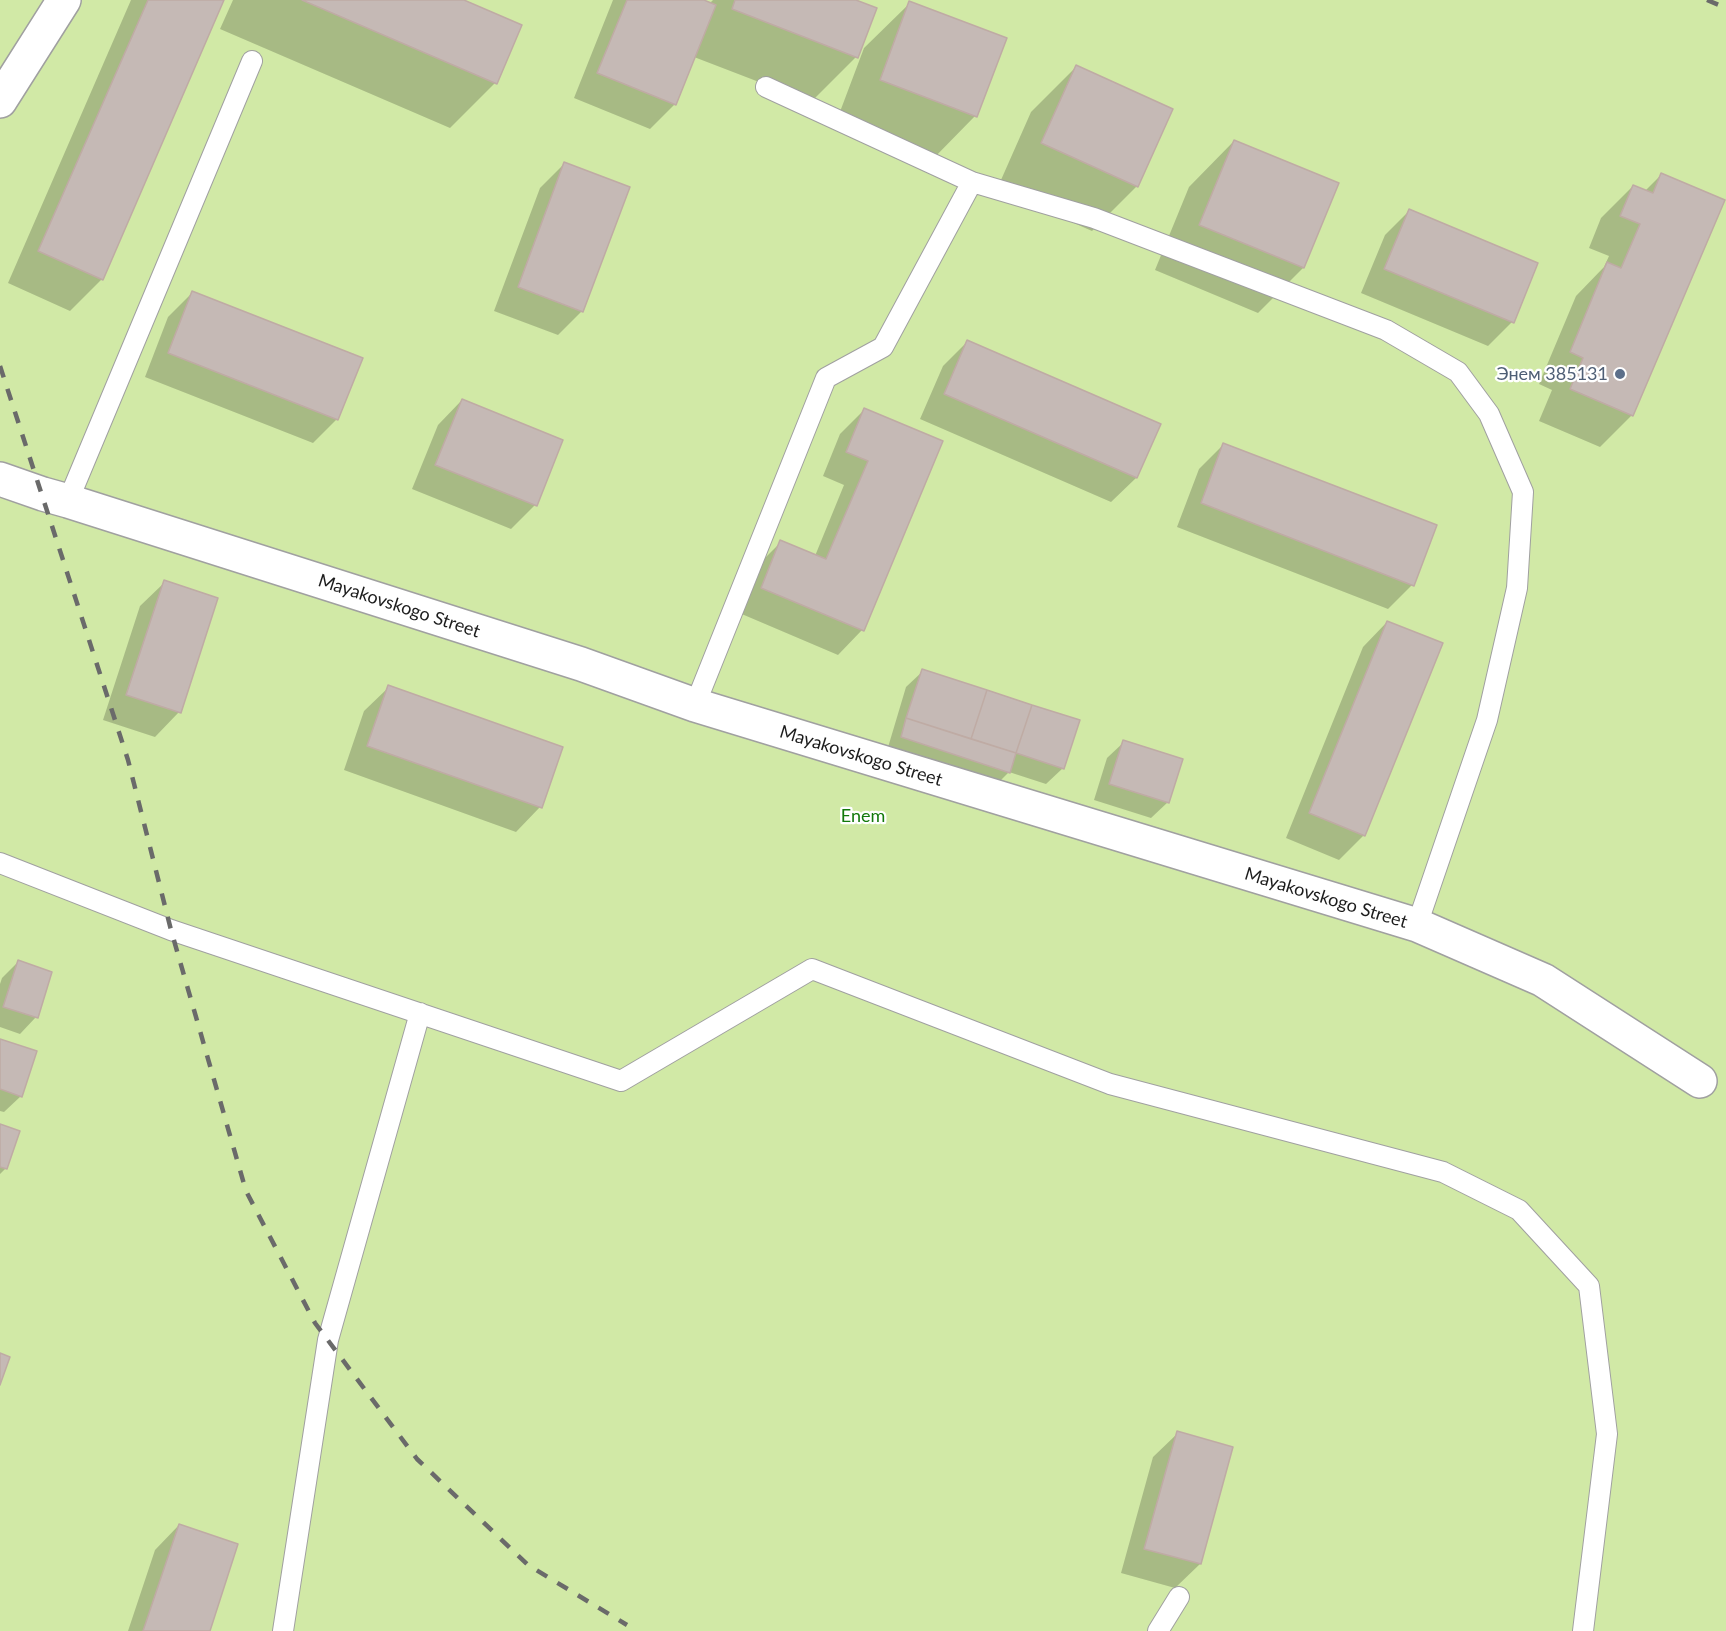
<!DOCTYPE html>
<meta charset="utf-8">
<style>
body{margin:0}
canvas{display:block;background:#ede7e1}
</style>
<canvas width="1726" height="1631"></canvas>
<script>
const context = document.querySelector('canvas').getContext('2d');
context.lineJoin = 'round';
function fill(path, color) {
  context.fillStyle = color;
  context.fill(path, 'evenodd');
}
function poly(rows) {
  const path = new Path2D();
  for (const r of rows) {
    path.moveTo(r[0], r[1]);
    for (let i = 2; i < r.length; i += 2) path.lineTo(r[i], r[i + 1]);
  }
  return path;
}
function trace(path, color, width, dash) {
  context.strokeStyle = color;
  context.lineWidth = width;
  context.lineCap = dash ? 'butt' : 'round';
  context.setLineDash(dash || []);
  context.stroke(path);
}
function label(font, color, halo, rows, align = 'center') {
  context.font = font + ' Lato,sans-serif';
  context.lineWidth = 4.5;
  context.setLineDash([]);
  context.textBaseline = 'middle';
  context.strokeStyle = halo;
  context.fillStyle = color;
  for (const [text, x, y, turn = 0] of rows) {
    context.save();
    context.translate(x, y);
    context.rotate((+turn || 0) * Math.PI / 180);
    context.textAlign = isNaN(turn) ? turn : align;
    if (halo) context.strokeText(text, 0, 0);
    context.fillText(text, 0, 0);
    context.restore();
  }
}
const grass = poly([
 [0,0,1726,0,1726,1631,0,1631]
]);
const shadow = poly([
 [131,0,223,0,102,279,70,311,8,283],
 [233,0,460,0,495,83,450,128,220,29],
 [613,0,700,0,709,4,713,0,852,0,856,57,811,102,694,57,674,105,650,129,574,98],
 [910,3,975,116,930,162,835,125,864,48],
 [1076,67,1137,186,1092,231,997,189,1031,112],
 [1234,141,1337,184,1303,268,1258,313,1155,270,1189,187],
 [564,164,582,311,558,335,494,311,540,188],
 [1661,175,1632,415,1600,447,1539,421,1552,390,1539,384,1576,296,1604,267,1609,256,1589,248,1601,218,1633,186,1645,191],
 [1409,211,1512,322,1488,346,1361,293,1385,235],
 [193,292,337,419,313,443,145,377,168,317],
 [967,342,1159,425,1136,478,1111,502,920,419,943,366],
 [462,400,535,505,511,529,412,489,438,425],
 [864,410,941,442,862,630,838,655,737,612,757,566,781,542,815,556,844,485,823,476,840,434],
 [1224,444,1412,585,1388,609,1177,527,1199,469],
 [165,582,179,712,155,737,103,720,140,606],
 [1387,622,1364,835,1339,860,1286,838,1363,647],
 [923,671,1063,768,1046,784,1009,772,993,788,886,754,906,687],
 [389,687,540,807,516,832,344,770,364,711],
 [1124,742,1168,802,1151,818,1094,800,1107,758],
 [18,962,36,1017,20,1034,0,1027,0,984,2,978],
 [0,1040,21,1096,4,1112,0,1111],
 [0,1126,6,1168,0,1174],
 [1178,1433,1200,1564,1175,1588,1121,1573,1153,1457],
 [179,1525,208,1631,128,1631,155,1550]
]);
const building = poly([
 [148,0,224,0,103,280,38,251,148,0],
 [302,0,464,0,522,25,497,84,302,0],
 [627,0,704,0,716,5,676,105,597,73,627,0],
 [735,0,856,0,877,8,858,58,732,9,735,0],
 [909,1,1007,38,977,117,880,80,909,1],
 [1076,65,1173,109,1138,187,1041,143,1076,65],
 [1234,140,1339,183,1304,268,1199,225,1234,140],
 [564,162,630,187,583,312,518,287,564,162],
 [1661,173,1725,200,1633,416,1570,389,1583,358,1570,352,1607,262,1621,268,1640,224,1620,216,1633,185,1653,193,1661,173],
 [1409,209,1538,263,1514,323,1384,269,1409,209],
 [192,291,363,358,338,420,168,353,192,291],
 [967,340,1161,424,1137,478,944,394,967,340],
 [462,399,563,440,537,506,435,465,462,399],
 [864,408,943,441,864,631,761,588,780,540,826,559,868,461,846,452,864,408],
 [1223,443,1437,525,1414,586,1201,503,1223,443],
 [164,580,218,598,181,713,126,695,164,580],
 [1387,621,1443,643,1365,836,1309,813,1387,621],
 [922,669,987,690,971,739,906,718,922,669],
 [388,685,563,747,542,808,367,746,388,685],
 [987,690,1032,705,1016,753,971,739,987,690],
 [1032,705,1080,720,1064,769,1016,753,1032,705],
 [906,718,1016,753,1010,773,901,737,906,718],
 [1123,740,1183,759,1169,803,1109,784,1123,740],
 [18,960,52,972,38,1018,3,1007,18,960],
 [0,1039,37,1051,22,1097,0,1089,0,1039],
 [0,1124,20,1131,7,1169,0,1167,0,1124],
 [0,1353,10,1357,0,1385,0,1353],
 [1177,1431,1233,1447,1201,1564,1144,1549,1177,1431],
 [179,1524,238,1544,210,1631,143,1631,179,1524]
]);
const service = poly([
 [766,87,972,182,1094,218,1386,330,1458,372,1489,414,1523,492,1517,588,1487,720,1417,925],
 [68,501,252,61],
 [695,705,826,378,883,347,972,182],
 [0,863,171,930,621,1081,812,969,1110,1084,1443,1172,1519,1210,1589,1286,1607,1434,1583,1631],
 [283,1631,328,1340,420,1013],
 [1158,1631,1179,1597]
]);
const minor = poly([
 [0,101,64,0],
 [0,479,43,494,68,501,581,664,695,705,1417,925,1543,980,1700,1081]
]);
const rail = poly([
 [1707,0,1726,8],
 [0,366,128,760,171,930,246,1191,315,1323,417,1459,528,1565,627,1625]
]);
const markers = [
 [1620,374,6,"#5c6f8a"]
];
const serviceNames = [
 ["Энем 385131",1608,374]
];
const streetNames = [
 ["Mayakovskogo Street",399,606,18],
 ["Mayakovskogo Street",861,756,17],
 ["Mayakovskogo Street",1326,898,17]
];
const parkNames = [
 ["Enem",863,816]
];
fill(grass, '#d1e9a6');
fill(shadow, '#0003');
fill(building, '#c5b9b5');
trace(building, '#bfaba4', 1.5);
trace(service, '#a0a0a0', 22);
trace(minor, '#a0a0a0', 36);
trace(service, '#fff', 20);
trace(minor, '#fff', 33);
trace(rail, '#6a6a6a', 4.5, [12, 12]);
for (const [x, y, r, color] of markers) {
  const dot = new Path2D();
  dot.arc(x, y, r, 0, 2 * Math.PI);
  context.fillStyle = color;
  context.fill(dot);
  trace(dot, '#fff', 2);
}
label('18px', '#4e5e75', '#fff', serviceNames, 'right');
label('18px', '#1c1c1c', '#fff', streetNames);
label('18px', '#13790b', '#fff', parkNames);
</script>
